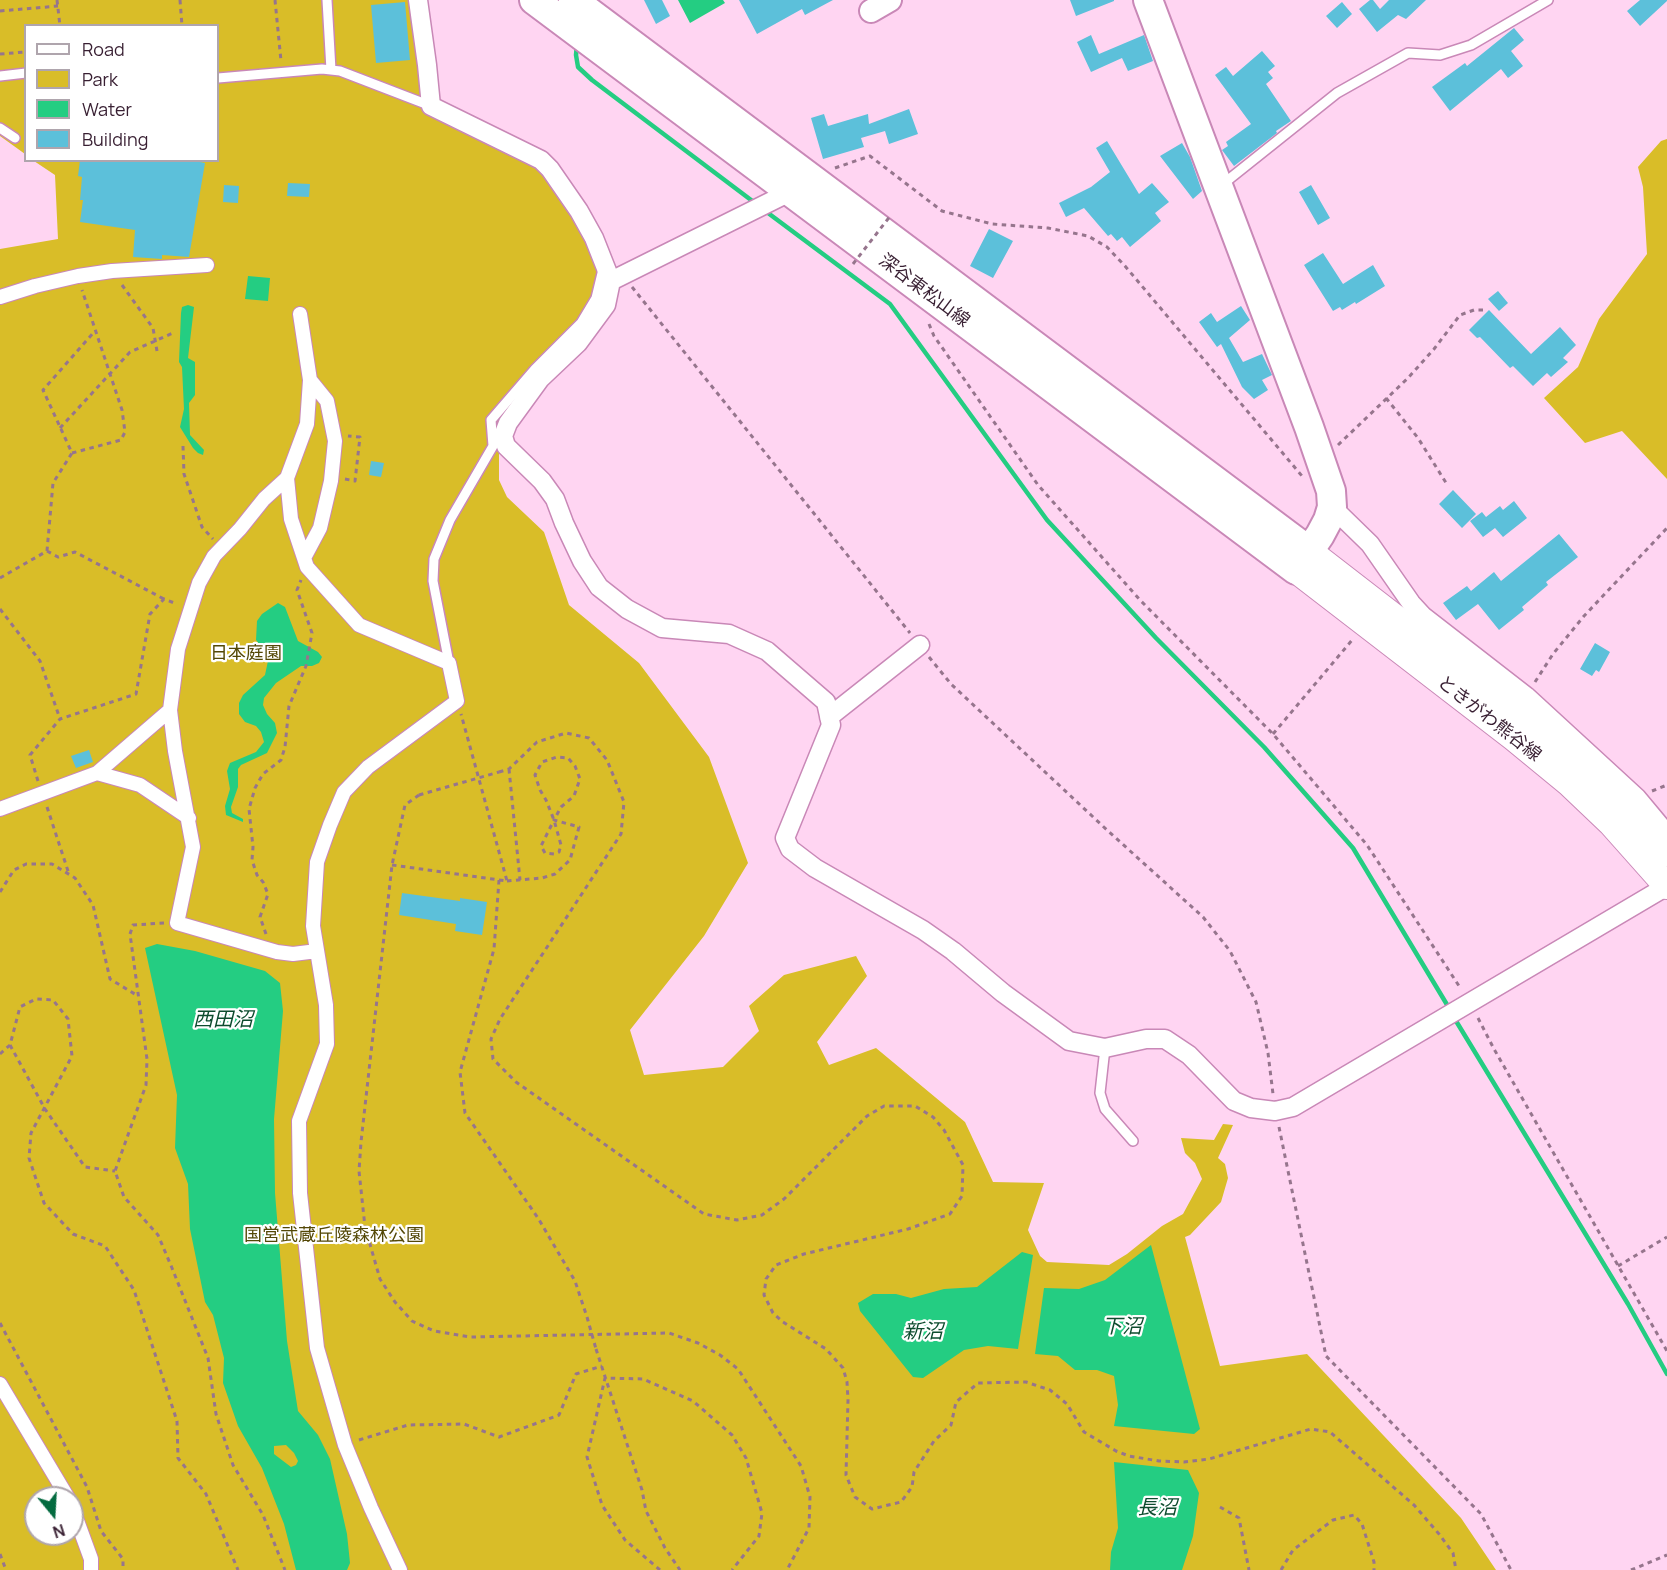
<!DOCTYPE html>
<meta charset="utf-8">
<style>
body{margin:0}
#map{position:relative;width:1667px;height:1570px;overflow:hidden;background:#ffd5f2;font-family:Manrope,sans-serif}
canvas{display:block}
.legend{position:absolute;left:24px;top:24px;width:195px;height:138px;box-sizing:border-box;background:#fff;border:2px solid #afa5ad;margin:0;padding:8px 10px;list-style:none;font-size:18px;color:#381f32}
.legend li{display:flex;align-items:center;gap:12px;height:30px}
.legend b{width:30px;border:2px solid #afa5ad}
.north{position:absolute;left:24px;top:1486px;width:60px;height:60px;box-sizing:border-box;background:#fff;border:2px solid #afa5ad;border-radius:50%;rotate:162deg;font-size:16px;font-weight:700;line-height:24px;text-align:center;color:#381f32}
.north::after{content:'';display:block;margin:auto;width:21px;height:27px;background:#046b40;clip-path:polygon(50% 0,100% 100%,50% 72%,0 100%)}
</style>
<div id="map">
<canvas width="1667" height="1570"></canvas>
<ul class="legend">
<li><b style="height:8px;background:#fff"></b>Road</li>
<li><b style="height:16px;background:#d9bd28"></b>Park</li>
<li><b style="height:16px;background:#24cd82"></b>Water</li>
<li><b style="height:16px;background:#5cc0da"></b>Building</li>
</ul>
<div class="north">N</div>
</div>
<script>
const context = document.querySelector('canvas').getContext('2d');
context.lineJoin = 'round';
function fill(path, color) {
  context.fillStyle = color;
  context.fill(path, 'evenodd');
}
function poly(rows) {
  const path = new Path2D();
  for (const r of rows) {
    path.moveTo(r[0], r[1]);
    for (let i = 2; i < r.length; i += 2) path.lineTo(r[i], r[i + 1]);
  }
  return path;
}
function trace(path, color, width, dash) {
  context.strokeStyle = color;
  context.lineWidth = width;
  context.lineCap = dash ? 'butt' : 'round';
  context.setLineDash(dash || []);
  context.stroke(path);
}
function label(font, color, halo, rows, align = 'center') {
  context.font = font + ' Manrope,"Noto Sans JP",sans-serif';
  context.lineWidth = 4.5;
  context.setLineDash([]);
  context.textBaseline = 'middle';
  context.strokeStyle = halo;
  context.fillStyle = color;
  for (const [text, x, y, turn = 0] of rows) {
    context.save();
    context.translate(x, y);
    context.rotate((+turn || 0) * Math.PI / 180);
    context.textAlign = isNaN(turn) ? turn : align;
    if (halo) context.strokeText(text, 0, 0);
    context.fillText(text, 0, 0);
    context.restore();
  }
}
const green = poly([
 [0,0,411,0,422,109,533,160,564,200,591,250,604,280,600,304,495,439,499,453,499,480,507,497,544,532,569,605,639,663,709,757,748,863,704,936,630,1030,644,1075,723,1067,759,1031,749,1006,784,975,856,956,867,976,817,1042,829,1065,876,1048,965,1122,993,1182,1044,1183,1028,1230,1040,1256,1047,1262,1109,1265,1127,1254,1162,1226,1183,1214,1202,1179,1195,1163,1185,1153,1181,1138,1214,1140,1223,1124,1233,1125,1218,1158,1225,1164,1228,1178,1221,1202,1190,1235,1185,1237,1220,1366,1307,1354,1461,1518,1496,1570,0,1570,0,249,58,239,55,175,34,161,218,160,218,26,26,26,25,154,0,136],
 [36,1498,72,1498,72,1534,36,1534],
 [1667,139,1667,479,1622,431,1585,443,1544,398,1578,367,1599,319,1647,254,1643,187,1638,167,1661,141]
]);
const water = poly([
 [678,0,723,0,725,3,690,23],
 [248,276,270,278,268,301,245,299],
 [188,305,194,307,188,358,195,362,195,395,189,403,190,435,204,450,203,455,198,453,193,448,180,427,184,409,182,367,179,362,181,313,182,307],
 [278,603,285,607,298,641,318,652,322,657,319,663,312,666,301,666,276,683,264,698,263,705,267,714,275,723,277,733,267,753,241,765,238,769,238,787,231,807,232,813,243,819,243,822,226,815,225,806,230,789,227,771,230,763,256,752,264,742,261,732,256,726,245,722,239,714,239,703,243,695,265,675,269,656,256,640,257,621,262,614],
 [157,944,195,951,265,971,280,983,283,1011,274,1119,275,1193,287,1341,298,1411,318,1435,330,1459,347,1534,350,1563,347,1570,296,1570,284,1524,262,1468,238,1426,223,1383,224,1358,213,1315,205,1302,190,1229,188,1184,175,1148,177,1095,145,948],
 [286,1445,294,1453,298,1461,296,1465,291,1467,274,1454,274,1446],
 [1151,1245,1200,1429,1194,1434,1114,1426,1118,1405,1114,1376,1097,1370,1075,1370,1058,1356,1035,1354,1044,1288,1079,1289,1105,1280],
 [1022,1252,1033,1255,1018,1349,988,1346,964,1350,923,1378,913,1377,860,1311,858,1303,873,1294,896,1294,911,1298,944,1289,977,1287],
 [1114,1462,1188,1470,1199,1493,1193,1536,1182,1570,1110,1570,1111,1552,1118,1528]
]);
const stream = poly([
 [577,44,576,55,578,67,592,80,755,203],
 [764,210,890,304,1047,520,1156,638,1264,747,1353,848,1449,1008],
 [1453,1016,1628,1304,1667,1374]
]);
const building = poly([
 [644,0,662,0,670,16,656,24],
 [739,0,833,0,805,15,802,9,757,34],
 [1070,0,1114,0,1114,1,1076,16],
 [1370,0,1373,0,1380,9,1389,0,1426,0,1406,19,1398,15,1377,32,1359,9],
 [1640,0,1667,0,1667,1,1640,26,1627,11],
 [405,2,410,60,376,63,371,5],
 [1342,2,1352,14,1337,28,1326,16],
 [1514,28,1524,40,1511,51,1523,66,1508,78,1501,69,1450,111,1432,87,1465,63,1467,66],
 [1091,35,1099,54,1144,35,1153,61,1128,71,1122,58,1091,72,1077,42],
 [1262,51,1275,66,1268,72,1273,78,1266,84,1291,121,1276,131,1277,133,1234,166,1222,150,1228,146,1226,142,1251,124,1215,75,1226,67,1233,76],
 [909,109,918,134,889,144,885,131,861,138,864,147,823,159,811,118,824,114,828,126,868,114,869,124],
 [1107,141,1139,194,1152,183,1169,202,1155,213,1161,221,1130,247,1122,237,1117,241,1111,234,1108,236,1084,208,1066,217,1059,203,1091,187,1110,172,1096,148],
 [1182,143,1190,157,1202,191,1193,199,1160,156],
 [80,160,190,160,205,163,189,257,162,255,162,259,133,257,135,230,80,222,83,200,80,200,82,177,78,176],
 [288,183,310,184,309,197,287,196],
 [224,185,239,186,238,203,223,202],
 [1311,185,1330,218,1318,225,1299,192],
 [989,229,1013,241,993,278,970,266],
 [1323,253,1343,284,1373,265,1385,286,1356,304,1355,302,1342,310,1340,307,1333,311,1304,265],
 [1498,291,1508,303,1499,311,1488,299],
 [1241,306,1250,320,1229,338,1243,362,1262,354,1272,375,1262,380,1268,390,1254,399,1242,387,1221,344,1217,347,1199,322,1211,313,1217,322],
 [1489,310,1531,354,1560,327,1576,345,1563,358,1568,362,1551,377,1547,373,1533,386,1513,366,1510,368,1480,337,1477,338,1469,330],
 [371,461,384,463,381,477,369,475],
 [1453,490,1476,514,1462,528,1439,504],
 [1514,501,1527,518,1503,537,1495,528,1483,537,1470,521,1482,512,1486,517,1500,506,1503,510],
 [1559,534,1578,557,1546,582,1548,585,1522,607,1524,610,1499,630,1478,604,1456,620,1443,603,1467,586,1471,591,1494,572,1501,581],
 [1595,643,1610,652,1599,672,1596,670,1592,676,1580,669],
 [89,750,93,762,76,768,71,756],
 [402,893,460,901,460,898,487,902,482,935,455,931,456,924,399,915]
]);
const path = poly([
 [57,0,60,26],
 [180,0,182,26],
 [275,0,281,61],
 [0,11,58,6],
 [0,54,26,52],
 [835,168,870,156,942,211,992,224,1048,228,1088,236,1107,247,1125,266,1302,476],
 [122,285,153,328,157,351],
 [632,287,910,633],
 [929,324,934,336,1038,485,1140,600,1273,734,1367,845,1461,989],
 [1386,398,1418,438,1448,486],
 [60,428,130,352,173,333],
 [1338,445,1408,378,1434,349,1460,315,1474,310,1486,310],
 [183,446,184,474,202,527,213,539],
 [72,453,121,440,125,432,122,410,82,290],
 [345,479,355,481,360,437,348,436],
 [47,551,58,557,75,552,164,599],
 [0,578,47,551,53,483,72,453,43,390,95,331],
 [0,609,40,661,60,719],
 [929,657,951,684,1107,830,1203,917,1230,951,1256,1002,1268,1053,1273,1094],
 [1535,682,1553,654,1584,616,1667,528],
 [1273,734,1353,639],
 [509,769,520,880],
 [499,772,509,769,537,742,566,733,589,738,607,760,624,802,621,834,500,1019,491,1039,493,1059,516,1082,704,1214,737,1220,762,1215,784,1199,867,1116,884,1106,915,1106,933,1117,944,1130,963,1165,962,1196,950,1214,908,1229,804,1254,776,1265,766,1279,764,1295,773,1313,783,1322,826,1349,843,1368,847,1382,848,1400,846,1475,855,1497,872,1509,901,1502,912,1487,914,1472,934,1441,951,1425,956,1402,978,1383,1026,1382,1050,1390,1067,1404,1084,1432,1116,1451,1129,1456,1159,1461,1184,1462,1209,1459,1311,1429,1330,1432,1414,1505,1439,1534,1453,1553,1456,1570],
 [38,781,30,755,60,719,136,694,150,614,164,599,177,604],
 [1652,791,1667,785],
 [419,795,405,805,392,865,361,1142,359,1171,365,1227,380,1279,395,1302,412,1321,434,1331,470,1337,669,1333,698,1343,720,1355,738,1369,801,1466,810,1497,809,1528,787,1570],
 [47,807,69,874],
 [392,865,507,881,461,714],
 [499,880,494,949,460,1072,465,1113,538,1218,575,1281,587,1317],
 [507,881,542,878,555,874,570,860,579,827,554,820,541,846,545,853,554,854,559,852,561,845,554,820,546,800,540,790,535,775,542,762,557,757,568,758,575,766,580,779,574,796,561,807,554,820],
 [0,892,14,870,26,864,52,864,75,878,93,905,110,979,138,996],
 [164,923,133,925,130,934,147,1059,146,1085,115,1171,124,1197,158,1235,172,1268,208,1358,216,1414,233,1465,263,1515,285,1570],
 [266,934,260,917,268,894,263,882,257,875,252,860,253,847,249,809,255,788,263,774,281,760,285,747,289,706,306,666,312,633,297,590,301,580],
 [1478,1018,1494,1049,1667,1351],
 [10,1045,45,1109,85,1167,115,1171],
 [0,1054,10,1045,20,1007,36,999,53,1000,68,1019,72,1056,31,1133,29,1158,44,1203,73,1234,105,1246,134,1290,177,1421,178,1458,206,1494,238,1570],
 [1279,1127,1326,1356,1481,1514,1511,1570],
 [1618,1266,1667,1237],
 [0,1323,87,1487,101,1531,123,1559,123,1570],
 [596,1349,642,1490,646,1511,665,1548,680,1570],
 [359,1440,408,1425,464,1424,499,1437,559,1415,576,1374,602,1366],
 [1220,1507,1239,1518,1249,1570],
 [0,1554,6,1570],
 [660,1570,625,1540,602,1505,587,1457,605,1378,643,1379,693,1401,732,1435,746,1458,762,1513,759,1536,732,1570],
 [1281,1570,1293,1550,1333,1520,1354,1515,1362,1524,1374,1562,1374,1570],
 [1631,1570,1667,1555]
]);
const service = poly([
 [327,0,331,70],
 [0,76,26,73],
 [218,78,322,69,340,71,431,106],
 [0,128,15,138],
 [1223,184,1337,93,1408,53,1440,55,1471,45,1548,0],
 [449,663,433,581,434,559,450,520,493,446,491,420,535,369,581,323,596,298,603,269],
 [1105,1048,1100,1093,1105,1109,1133,1141]
]);
const pedestrian = poly([
 [0,297,35,286,78,276,112,271,207,265],
 [300,314,310,380,307,424,287,478,291,519,307,567,359,625,449,663,457,701,368,767,344,792,330,825,317,862,313,926,326,1005,327,1044,299,1121,300,1193,317,1348,345,1445,371,1508,400,1570],
 [287,478,264,499,240,529,214,556,199,583,178,649,170,710,175,751,193,847,177,923,277,952,293,954,317,951],
 [304,558,320,528,331,481,335,441,327,401,310,380],
 [97,773,140,785,189,818],
 [0,809,97,773,170,710],
 [0,1384,68,1498],
 [72,1507,91,1559,91,1570]
]);
const minor = poly([
 [418,0,427,65,431,106,541,160,550,169,579,211,594,238,611,281,606,305,578,343,540,379,508,423,503,436,506,446,542,481,555,499,564,523,582,561,599,587,627,609,662,628,729,634,767,651,826,702,831,725,785,838,790,849,815,868,923,930,953,951,1003,993,1069,1041,1105,1048,1146,1039,1165,1039,1189,1055,1234,1101,1251,1108,1275,1111,1293,1107,1667,886],
 [611,281,798,188],
 [1332,507,1370,544,1411,603,1423,616,1526,696,1637,798,1667,834],
 [829,717,920,645]
]);
const tertiary = poly([
 [871,11,890,0]
]);
const secondary = poly([
 [1309,551,1526,719,1583,766,1627,809,1667,853],
 [1296,570,1514,738,1570,784,1611,823,1667,886]
]);
const primary = poly([
 [534,0,1296,570,1320,535,1328,520,1332,507,1331,491,1309,427,1148,0],
 [573,0,1309,551]
]);
const pathBridge = poly([
 [853,264,891,215],
 [419,795,499,772],
 [587,1317,596,1349]
]);
const streetNames = [
 ["深谷東松山線",924,291,37],
 ["ときがわ熊谷線",1489,719,38]
];
const parkNames = [
 ["日本庭園",246,654],
 ["国営武蔵丘陵森林公園",334,1236]
];
const waterNames = [
 ["西田沼",223,1020],
 ["下沼",1122,1327],
 ["新沼",923,1332],
 ["長沼",1157,1508]
];
fill(green, '#d9bd28');
fill(water, '#24cd82');
trace(stream, '#24cd82', 4.5);
fill(building, '#5cc0da');
trace(service, '#c988b7', 12);
trace(pedestrian, '#c988b7', 16);
trace(minor, '#c988b7', 21);
trace(tertiary, '#c988b7', 26);
trace(secondary, '#c988b7', 28);
trace(primary, '#c988b7', 32);
trace(path, '#96758d', 3, [4.5, 4.5]);
trace(service, '#fff', 9);
trace(pedestrian, '#fff', 14);
trace(minor, '#fff', 18);
trace(tertiary, '#fff', 22);
trace(secondary, '#fff', 26);
trace(primary, '#fff', 28);
trace(pathBridge, '#96758d', 3, [4.5, 4.5]);
label('18px', '#381f32', '#fff', streetNames);
label('18px', '#544806', '#fff', parkNames);
label('italic 20px', '#0d4c2e', '#fff', waterNames);
</script>
